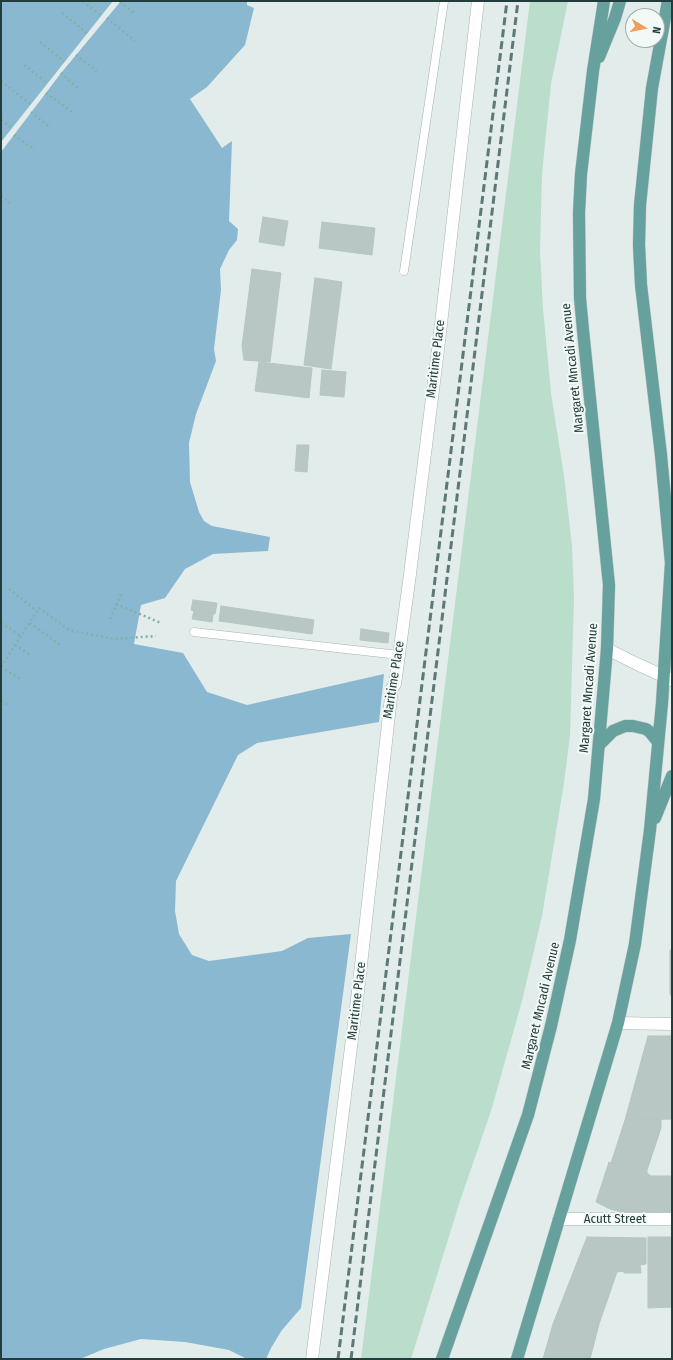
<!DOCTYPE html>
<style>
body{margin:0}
#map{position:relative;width:673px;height:1360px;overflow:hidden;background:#e2ecea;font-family:"Fira Sans Condensed",sans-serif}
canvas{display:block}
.frame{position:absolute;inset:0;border:2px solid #223d3b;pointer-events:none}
.north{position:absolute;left:625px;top:8px;width:40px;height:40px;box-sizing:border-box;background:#f3f9f7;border:1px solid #9faeac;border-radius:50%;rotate:100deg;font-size:11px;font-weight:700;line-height:16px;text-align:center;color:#223d3b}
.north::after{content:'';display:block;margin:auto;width:14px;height:18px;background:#f09e5c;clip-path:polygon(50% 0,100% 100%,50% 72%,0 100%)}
</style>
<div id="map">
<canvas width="673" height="1360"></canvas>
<div class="frame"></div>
<div class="north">N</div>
</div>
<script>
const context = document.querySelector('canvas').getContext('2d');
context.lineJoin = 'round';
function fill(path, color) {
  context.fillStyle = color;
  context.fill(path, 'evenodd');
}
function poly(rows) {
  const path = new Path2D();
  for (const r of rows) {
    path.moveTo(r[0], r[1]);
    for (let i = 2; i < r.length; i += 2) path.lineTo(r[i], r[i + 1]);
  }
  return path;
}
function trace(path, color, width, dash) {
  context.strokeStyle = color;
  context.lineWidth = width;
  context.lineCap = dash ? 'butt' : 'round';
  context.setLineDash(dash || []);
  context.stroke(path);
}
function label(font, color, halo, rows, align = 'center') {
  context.font = font + ' "Fira Sans Condensed",sans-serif';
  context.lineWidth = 4;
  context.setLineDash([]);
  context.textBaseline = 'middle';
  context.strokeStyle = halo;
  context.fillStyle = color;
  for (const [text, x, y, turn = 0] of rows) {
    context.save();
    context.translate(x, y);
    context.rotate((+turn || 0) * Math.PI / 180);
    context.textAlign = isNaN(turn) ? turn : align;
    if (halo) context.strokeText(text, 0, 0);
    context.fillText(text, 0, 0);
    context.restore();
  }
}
const green = poly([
 [530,1,568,1,551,84,542,174,540,251,543,309,551,393,564,476,572,546,574,597,570,735,564,783,542,916,522,1001,491,1111,460,1201,411,1359,361,1359]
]);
const water = poly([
 [1,1,247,1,247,5,254,8,245,45,207,87,190,99,222,148,232,141,229,221,238,229,237,240,229,250,220,269,221,290,214,349,216,361,196,414,189,443,190,482,199,512,204,521,212,526,270,537,268,551,213,554,185,569,165,598,141,605,134,644,183,653,207,692,247,705,384,674,379,722,257,743,238,755,176,881,175,911,179,934,192,955,209,961,282,951,308,938,351,934,301,1308,282,1330,271,1348,266,1359,247,1359,229,1350,185,1342,141,1339,104,1349,80,1359,1,1359]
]);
const pier = poly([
 [113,1,121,1,61,73,1,152,1,142]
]);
const building = poly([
 [263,217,288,221,284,246,259,242,263,217],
 [322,222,375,228,372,255,319,248,322,222],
 [252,269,281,273,270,362,244,360,242,346,252,269],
 [315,278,342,282,331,369,304,365,315,278],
 [259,362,312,368,309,398,255,391,259,362],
 [322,370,346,372,344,397,320,395,322,370],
 [297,445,309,445,307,472,295,471,297,445],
 [193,600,217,603,215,614,213,614,212,622,192,619,194,611,191,610,193,600],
 [221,606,314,620,312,634,219,621,221,606],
 [361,629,389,633,388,643,360,640,361,629],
 [672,948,672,997,670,994,670,951,672,948],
 [648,1036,672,1036,672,1119,625,1120,648,1036],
 [661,1119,661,1128,647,1170,647,1173,651,1176,672,1176,672,1212,621,1212,610,1209,596,1202,609,1162,611,1163,625,1120,661,1119],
 [587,1237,646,1238,646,1264,640,1265,641,1273,624,1273,624,1271,617,1272,599,1324,590,1359,543,1359,553,1324,587,1237],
 [648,1237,672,1237,672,1307,648,1308,648,1237]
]);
const path = poly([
 [83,1,101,16],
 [120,2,136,14],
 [62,13,87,33],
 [107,18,135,41],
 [40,42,64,61],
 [76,55,97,71],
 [24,65,47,83],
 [61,73,80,90],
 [1,81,30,104],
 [46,93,72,112],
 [31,112,51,128],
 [1,120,12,128],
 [14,135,35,150],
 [1,196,10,203],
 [9,589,37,611],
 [116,604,161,623],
 [110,619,122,592],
 [1,623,21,636],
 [30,623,60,645],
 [15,645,30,655],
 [1,667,39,608,69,630,114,639,156,636],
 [1,667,22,680],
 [1,701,8,705]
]);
const lane = poly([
 [404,271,444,1],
 [194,632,399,655]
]);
const street = poly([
 [618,1023,672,1024],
 [559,1219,672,1219],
 [312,1359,359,983,392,688,395,684,410,574,438,350,478,1]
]);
const secondary = poly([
 [607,649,637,664,672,680]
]);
const primary = poly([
 [599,57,615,18,620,1],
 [600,744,613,731,625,726,633,726,646,729,650,732,658,742],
 [655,818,672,776],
 [442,1359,528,1115,551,1026,570,940,594,799,607,649,609,585,583,330,580,298,579,213,581,174,593,71,604,1],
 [517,1359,618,1023,635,944,650,830,662,703,671,563,661,455,641,285,639,245,640,205,652,88,668,1]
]);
const rail = poly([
 [338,1359,507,1],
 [351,1359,518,1]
]);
const streetNames = [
 ["Maritime Place",436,359,-83],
 ["Margaret Mncadi Avenue",573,368,-96],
 ["Maritime Place",394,680,-81],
 ["Margaret Mncadi Avenue",589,688,-86],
 ["Maritime Place",357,1001,-83],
 ["Margaret Mncadi Avenue",541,1006,-77],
 ["Acutt Street",615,1219]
];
fill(green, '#bbddcb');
fill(water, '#8bb8d1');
fill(pier, '#e2ecea');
fill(building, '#b8c7c3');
trace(building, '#b5c6c2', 1);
trace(lane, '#a5b4b2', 9);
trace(street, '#a5b4b2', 13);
trace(secondary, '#a1b8b4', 13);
trace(primary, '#c1c9c8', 13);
trace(path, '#83afaa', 2.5, [2, 3]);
trace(lane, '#fff', 8);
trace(street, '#fff', 12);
trace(secondary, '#fff', 12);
trace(primary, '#67a19e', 12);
trace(rail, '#5d7977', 3, [8, 4]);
label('13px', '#223d3b', '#f3f9f7', streetNames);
</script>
